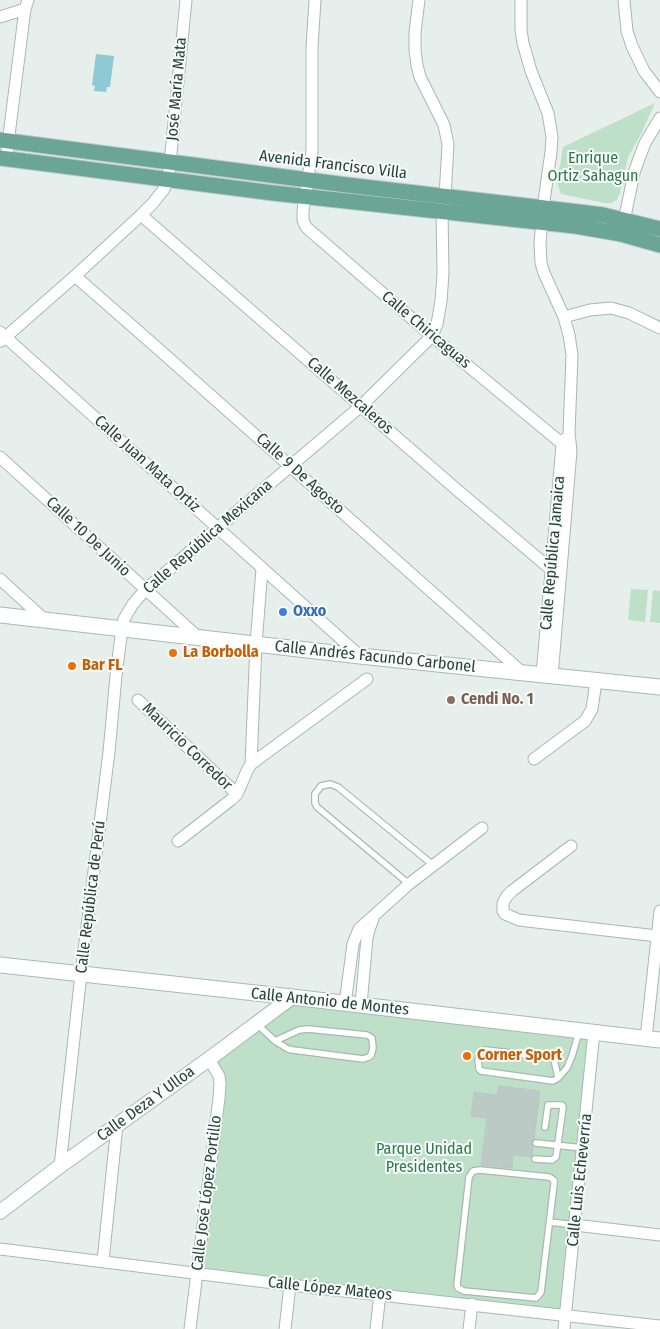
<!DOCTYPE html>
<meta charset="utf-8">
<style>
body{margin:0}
canvas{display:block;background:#e6efeb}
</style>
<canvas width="660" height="1329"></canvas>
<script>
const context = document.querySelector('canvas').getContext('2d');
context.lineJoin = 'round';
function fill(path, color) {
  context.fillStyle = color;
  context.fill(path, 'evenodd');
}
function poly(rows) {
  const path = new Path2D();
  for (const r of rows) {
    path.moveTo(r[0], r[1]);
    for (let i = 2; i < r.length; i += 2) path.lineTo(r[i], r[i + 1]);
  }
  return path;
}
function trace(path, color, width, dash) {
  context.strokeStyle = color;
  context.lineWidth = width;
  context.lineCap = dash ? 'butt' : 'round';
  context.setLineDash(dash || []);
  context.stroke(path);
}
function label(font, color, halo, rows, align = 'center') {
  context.font = font + ' "Fira Sans Condensed",sans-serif';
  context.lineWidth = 4;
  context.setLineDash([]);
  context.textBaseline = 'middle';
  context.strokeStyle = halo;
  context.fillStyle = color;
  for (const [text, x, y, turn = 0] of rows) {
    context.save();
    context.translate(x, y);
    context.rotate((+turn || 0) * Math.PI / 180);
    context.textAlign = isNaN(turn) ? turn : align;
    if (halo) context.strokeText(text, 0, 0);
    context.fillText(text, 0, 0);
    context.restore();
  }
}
const green = poly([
 [655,103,640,136,628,157,620,193,617,200,611,203,604,203,561,194,557,183,563,147],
 [631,589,648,590,645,622,628,620],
 [653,590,660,591,660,623,650,622],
 [289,1001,592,1035,564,1319,195,1276,218,1071,211,1058]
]);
const water = poly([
 [96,54,114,56,110,87,107,87,106,92,94,91,95,86,92,85]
]);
const building = poly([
 [499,1086,540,1091,534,1139,531,1142,533,1147,532,1156,531,1157,513,1155,512,1168,481,1165,487,1118,471,1116,474,1092,497,1095,499,1086]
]);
const service = poly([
 [409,884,317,807,315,803,315,794,321,786,330,784,338,787,433,865],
 [257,1024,275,1041,288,1049,293,1050,363,1059,369,1057,371,1055,373,1048,372,1038,367,1035,308,1029,299,1030,275,1041],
 [558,1078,554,1059,552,1058,486,1050,481,1052,478,1060,479,1069,481,1071,553,1081,558,1078,567,1068,572,1056,579,1032],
 [536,1143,583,1148],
 [535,1159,552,1160,556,1157,563,1107,562,1105,548,1105,545,1127],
 [480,1170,549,1177,554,1180,554,1184,541,1292,538,1296,536,1298,464,1291,458,1288,457,1285,469,1177,473,1171,480,1170],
 [550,1222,575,1225]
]);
const minor = poly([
 [315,0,312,47,312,151,303,211,303,220,305,225,307,228,432,336,571,451],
 [521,0,521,30,523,43,531,71,548,113,552,137,551,152,543,208,540,243,541,263,544,273,564,317,569,335,572,355,569,433,571,451,552,676],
 [624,0,627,31,632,46,644,71,660,92],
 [0,17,25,9],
 [6,159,25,9,28,0],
 [141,215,456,489,560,577],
 [623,226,634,173,640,156,645,143,660,118],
 [75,276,155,346,523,673],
 [564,317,590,310,611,308,629,313,660,328],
 [0,332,360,656],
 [1,341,75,276,141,215,153,203,164,189,168,179,170,163,186,0],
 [0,457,198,637],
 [0,579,45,620],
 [542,675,562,445,565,439],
 [138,700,237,794],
 [534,759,585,721,592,709,596,681],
 [251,764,256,644,262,569],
 [178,841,232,799,237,794,247,771,251,764,367,679],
 [571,846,512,891,507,896,503,903,503,911,505,914,519,920,657,936],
 [345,1004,353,944,359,929,409,884,482,828],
 [361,1005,367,938,369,930,374,916],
 [646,1038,660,911],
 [60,1166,81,974,109,752,116,676,122,628,124,619,133,604,145,590,361,406,432,336,437,324,441,301,443,273,442,211,445,197,448,144,444,125,420,77,417,65,415,50,415,32,419,0],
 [575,1225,660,1235],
 [0,1249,290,1285,660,1326],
 [103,1261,117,1125],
 [190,1329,219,1098,220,1084,219,1076,209,1059],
 [285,1329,290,1285],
 [376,1329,380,1294],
 [469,1329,472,1304],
 [564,1329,594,1032]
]);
const tertiary = poly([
 [0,1212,60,1166,209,1059,292,997]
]);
const secondary = poly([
 [0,615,360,656,660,687],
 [0,965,292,997,660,1040]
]);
const primary = poly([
 [0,140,347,185,579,212,603,215,660,229],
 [0,158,273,193,575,226,621,234,660,245]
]);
const markers = [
 [283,612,5,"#3f7fe0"],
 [173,653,5,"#e8710a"],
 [72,666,5,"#e8710a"],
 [451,700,5,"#8d6e63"],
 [467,1056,5,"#e8710a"]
];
const streetNames = [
 ["José María Mata",177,89,-85],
 ["Avenida Francisco Villa",333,165,7],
 ["Calle Chiricaguas",426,330,40],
 ["Calle Mezcaleros",350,396,41],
 ["Calle Juan Mata Ortiz",147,464,42],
 ["Calle 9 De Agosto",300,474,42],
 ["Calle 10 De Junio",88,537,43],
 ["Calle República Mexicana",208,537,-41],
 ["Calle República Jamaica",553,553,-85],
 ["Calle Andrés Facundo Carbonel",375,657,6],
 ["Mauricio Corredor",187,747,44],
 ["Calle República de Perú",91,897,-83],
 ["Calle Antonio de Montes",330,1002,6],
 ["Calle Deza Y Ulloa",146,1104,-36],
 ["Calle Luis Echeverría",580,1180,-84],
 ["Calle José López Portillo",207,1193,-83],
 ["Calle López Mateos",330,1289,6]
];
const parkNames = [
 ["Enrique",593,159],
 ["Ortiz Sahagun",593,177],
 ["Parque Unidad",424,1150],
 ["Presidentes",424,1168]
];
const shopNames = [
 ["Oxxo",293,612]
];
const foodNames = [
 ["La Borbolla",183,653],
 ["Bar FL",82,666],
 ["Corner Sport",477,1056]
];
const educationNames = [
 ["Cendi No. 1",461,700]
];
fill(green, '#bfe0c8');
fill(water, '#8ec9d4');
fill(building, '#bbcac4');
trace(building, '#b8c9c2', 1);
trace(service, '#a8b8b2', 8);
trace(minor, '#a8b8b2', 13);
trace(tertiary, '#a8b8b2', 16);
trace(secondary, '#a4bbb3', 17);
trace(primary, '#c2cac8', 17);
trace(service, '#fff', 5.5);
trace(minor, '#fff', 11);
trace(tertiary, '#fff', 14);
trace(secondary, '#fff', 15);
trace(primary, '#6aa596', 15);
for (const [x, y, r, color] of markers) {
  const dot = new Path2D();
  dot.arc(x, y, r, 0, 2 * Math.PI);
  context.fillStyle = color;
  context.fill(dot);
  trace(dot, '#f7fbf9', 2);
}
label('16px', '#24423a', '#f7fbf9', streetNames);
label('16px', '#2d7a4b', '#f7fbf9', parkNames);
label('bold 16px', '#366cbe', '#f7fbf9', shopNames, 'left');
label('bold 16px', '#c56008', '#f7fbf9', foodNames, 'left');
label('bold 16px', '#785e54', '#f7fbf9', educationNames, 'left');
</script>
